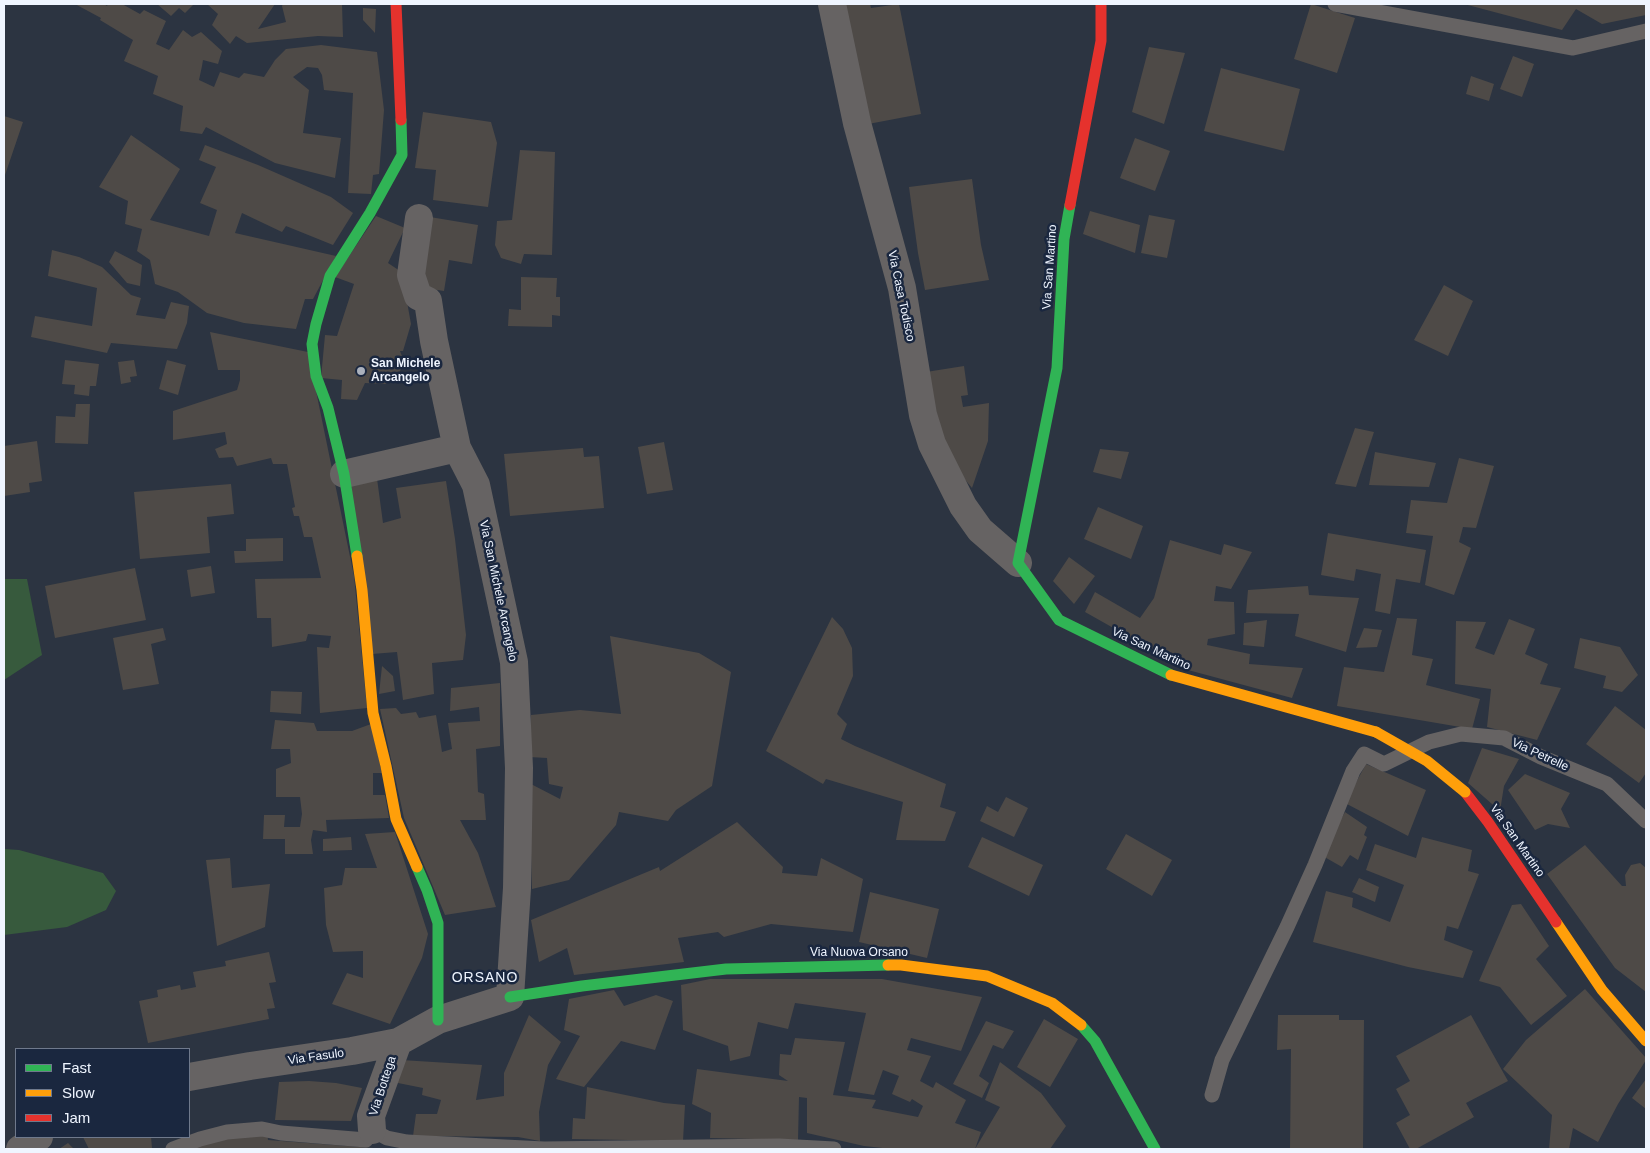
<!DOCTYPE html>
<style>
body{margin:0}
#map{position:relative;width:1650px;height:1153px;overflow:hidden;background:#2c3441;font-family:Helvetica,sans-serif}
canvas{display:block}
.frame{position:absolute;inset:0;border:5px solid #eff5ff;pointer-events:none}
.legend{position:absolute;left:15px;top:1048px;width:175px;height:90px;box-sizing:border-box;background:#1a273f;border:1px solid #6f798c;margin:0;padding:6px 9px;list-style:none;font-size:15px;color:#eff5ff}
.legend li{display:flex;align-items:center;gap:10px;height:25px}
.legend b{width:25px;border:1px solid #6f798c}
</style>
<div id="map">
<canvas width="1650" height="1153"></canvas>
<div class="frame"></div>
<ul class="legend">
<li><b style="height:6px;background:#30b455"></b>Fast</li>
<li><b style="height:6px;background:#ff9f0a"></b>Slow</li>
<li><b style="height:6px;background:#e5322d"></b>Jam</li>
</ul>
</div>
<script>
const context = document.querySelector('canvas').getContext('2d');
context.lineJoin = 'round';
function fill(path, color) {
  context.fillStyle = color;
  context.fill(path, 'evenodd');
}
function poly(rows) {
  const path = new Path2D();
  for (const r of rows) {
    path.moveTo(r[0], r[1]);
    for (let i = 2; i < r.length; i += 2) path.lineTo(r[i], r[i + 1]);
  }
  return path;
}
function trace(path, color, width, dash) {
  context.strokeStyle = color;
  context.lineWidth = width;
  context.lineCap = dash ? 'butt' : 'round';
  context.setLineDash(dash || []);
  context.stroke(path);
}
function label(font, color, halo, rows, align = 'center') {
  context.font = font + ' Helvetica,sans-serif';
  context.lineWidth = 5;
  context.setLineDash([]);
  context.textBaseline = 'middle';
  context.strokeStyle = halo;
  context.fillStyle = color;
  for (const [text, x, y, turn = 0] of rows) {
    context.save();
    context.translate(x, y);
    context.rotate((+turn || 0) * Math.PI / 180);
    context.textAlign = isNaN(turn) ? turn : align;
    if (halo) context.strokeText(text, 0, 0);
    context.fillText(text, 0, 0);
    context.restore();
  }
}
const green = poly([
 [4,579,27,579,42,655,4,680],
 [4,849,19,850,103,873,116,891,106,910,67,927,4,935]
]);
const building = poly([
 [75,4,104,4,107,6,108,4,122,4,140,14,144,10,166,21,156,44,169,50,183,30,192,37,201,32,222,51,218,64,203,60,202,66,199,80,214,87,220,72,239,78,244,73,264,77,275,60,286,49,321,45,377,52,384,110,379,174,373,175,371,194,348,193,353,93,324,90,322,75,318,68,307,67,293,77,309,90,303,133,341,138,335,178,275,163,206,127,202,134,180,131,183,106,153,94,158,76,124,61,133,40,100,20,101,18],
 [157,4,194,4,185,13,179,8,171,16],
 [207,4,275,4,258,29,286,22,282,6,283,4,342,4,343,37,318,36,247,43,236,36,230,44,212,25,218,14],
 [839,4,870,4,871,8,899,4,921,114,863,125],
 [1311,4,1355,18,1337,73,1294,59],
 [1464,4,1646,4,1646,15,1602,24,1576,9,1562,30],
 [363,8,376,9,375,33,363,20],
 [1149,47,1185,53,1164,124,1132,112],
 [1513,56,1534,64,1522,97,1500,89],
 [1221,68,1300,89,1284,151,1204,131],
 [1471,76,1494,84,1489,101,1466,94],
 [423,112,491,122,497,143,488,207,433,200,436,170,415,168],
 [4,116,23,122,4,178],
 [131,135,180,169,150,220,209,236,217,210,200,203,216,167,199,160,205,145,258,165,331,197,353,213,333,245,286,226,282,232,242,213,235,233,336,256,313,299,305,299,296,329,244,323,207,313,178,292,155,284,150,260,137,251,142,229,125,224,128,201,99,187],
 [1135,138,1170,151,1155,191,1120,178],
 [520,150,555,152,552,255,524,254,521,264,501,258,495,245,497,221,512,220],
 [972,179,981,245,989,280,925,290,918,253,909,187],
 [1090,211,1140,225,1135,253,1083,234],
 [1149,215,1175,220,1167,258,1141,253],
 [376,216,405,228,388,263,400,271,404,285,411,324,403,351,400,351,403,359,403,365,397,377,385,384,365,383,357,400,341,399,342,380,321,378,325,335,337,336,354,284,335,277],
 [430,217,478,225,472,264,449,260,444,291,418,287],
 [52,250,79,257,102,267,131,295,141,298,136,315,165,319,171,302,189,306,187,323,177,349,111,343,107,353,31,337,35,316,92,326,97,288,48,276],
 [115,251,142,265,140,286,127,283,109,262],
 [521,277,557,278,556,297,560,297,560,316,552,315,552,327,508,326,509,309,521,310],
 [1444,285,1473,301,1448,356,1414,340],
 [210,332,308,352,354,576,367,708,320,713,317,647,329,648,331,636,308,634,306,641,272,647,271,618,257,618,255,579,321,578,312,537,304,537,299,516,294,516,292,508,295,507,287,464,273,464,271,458,237,466,233,457,219,458,215,449,227,444,225,432,173,440,173,411,237,390,240,380,240,370,218,370],
 [65,360,99,364,96,386,90,386,89,396,74,394,75,385,62,384],
 [134,360,137,376,130,377,131,382,121,384,118,362],
 [167,360,186,365,178,395,159,389],
 [964,366,968,395,961,396,963,407,989,403,988,441,972,488,956,469,935,438,926,372],
 [76,404,90,404,88,444,55,443,56,416,75,417],
 [1355,428,1374,432,1356,487,1335,484],
 [37,441,42,481,29,483,30,492,4,496,4,446],
 [664,442,673,490,647,494,638,447],
 [583,448,584,457,599,456,604,508,510,516,504,454],
 [1100,449,1129,452,1121,479,1093,472],
 [1375,452,1436,463,1429,487,1369,485],
 [1459,458,1494,466,1476,528,1463,527,1459,542,1471,548,1454,595,1425,585,1433,536,1406,533,1411,500,1447,503],
 [376,471,383,523,401,518,396,488,446,481,455,539,466,635,463,660,432,663,434,694,403,700,397,652,372,654,350,477],
 [231,484,234,514,207,517,210,553,140,559,134,492],
 [1098,507,1143,526,1131,559,1084,539],
 [1328,533,1426,550,1420,583,1396,579,1390,614,1375,611,1381,574,1356,569,1354,581,1321,575],
 [283,538,283,561,235,563,234,551,246,551,246,539],
 [1170,540,1221,555,1224,544,1252,552,1231,589,1216,586,1214,601,1234,602,1235,634,1208,639,1207,645,1250,654,1249,664,1303,668,1292,698,1188,670,1085,612,1095,592,1140,618,1154,598],
 [1069,557,1095,576,1074,604,1053,581],
 [211,566,215,593,191,597,187,570],
 [135,568,146,620,55,638,45,586],
 [1308,586,1309,595,1359,598,1346,652,1295,636,1299,614,1246,613,1248,590],
 [832,617,843,629,852,648,853,676,837,714,847,724,841,739,855,746,946,784,940,807,956,812,945,841,896,840,903,802,826,779,823,784,766,751],
 [1397,618,1417,619,1412,655,1433,659,1426,685,1480,699,1472,729,1337,706,1344,667,1384,672],
 [1509,619,1535,629,1525,654,1548,664,1540,684,1561,688,1537,740,1487,727,1491,689,1455,684,1456,621,1486,622,1475,648,1494,655],
 [1267,620,1264,647,1243,645,1244,623],
 [163,628,166,640,151,644,159,684,123,690,113,638],
 [1364,628,1382,630,1377,647,1356,648],
 [610,636,699,653,731,672,712,786,676,810,668,821,619,812,616,825,569,880,532,889,529,783,560,799,563,787,549,784,547,758,529,757,531,715,580,710,621,714],
 [1580,638,1620,647,1638,675,1622,692,1603,688,1606,676,1574,668],
 [382,666,393,676,395,691,379,694],
 [500,683,500,746,476,749,478,792,484,794,486,820,460,820,478,853,496,907,445,915,404,818,380,709,396,708,401,714,416,712,419,718,436,715,442,752,452,749,448,723,480,721,479,707,450,711,451,688],
 [271,691,302,692,301,714,270,712],
 [1615,706,1646,730,1646,773,1639,783,1586,744],
 [275,720,314,723,317,731,352,731,371,724,382,773,373,773,373,795,385,795,389,818,326,820,327,832,313,830,311,840,313,854,285,854,285,839,263,839,264,815,285,815,284,827,300,827,302,814,300,797,276,797,276,769,291,763,290,749,271,749],
 [1482,748,1519,759,1504,786,1500,811,1468,783],
 [1366,764,1426,790,1408,836,1345,803],
 [1525,774,1570,793,1561,809,1570,828,1548,824,1535,830,1508,790],
 [1006,797,1028,808,1014,837,980,821,987,806,998,812],
 [1345,812,1367,827,1364,835,1367,837,1358,860,1350,855,1342,867,1321,855],
 [737,822,783,867,782,873,817,876,821,858,863,879,853,932,771,924,724,937,718,932,678,938,684,962,574,975,567,948,539,962,531,920,659,867,660,871],
 [395,832,428,934,422,958,390,1024,332,1004,347,973,363,978,363,951,333,952,326,925,324,888,342,885,345,868,377,868,365,834],
 [1126,834,1172,860,1152,896,1106,869],
 [351,837,352,850,323,851,323,839],
 [982,837,1043,865,1029,896,968,867],
 [1422,837,1472,850,1468,871,1479,874,1458,929,1447,926,1444,940,1473,951,1463,978,1408,967,1313,942,1326,891,1353,898,1352,907,1390,922,1404,885,1366,870,1375,844,1416,858],
 [1585,845,1622,886,1626,886,1625,875,1631,865,1640,863,1646,868,1646,992,1615,968,1547,874],
 [230,858,232,888,270,884,265,927,217,946,206,860],
 [1359,878,1379,887,1375,902,1352,892],
 [870,892,939,909,927,958,859,942],
 [1521,904,1549,946,1536,959,1567,996,1531,1025,1500,987,1479,981,1512,905],
 [269,952,276,982,269,983,275,1008,267,1009,269,1019,148,1043,139,1001,158,997,157,990,180,985,181,990,196,987,193,972,226,966,225,961],
 [710,979,882,979,982,997,961,1051,911,1038,907,1050,931,1056,920,1081,933,1088,936,1082,966,1100,955,1123,981,1132,975,1149,1000,1107,985,1100,1000,1062,1041,1093,1066,1126,1050,1149,892,1149,864,1146,807,1133,807,1098,799,1097,798,1140,710,1138,711,1113,692,1104,697,1069,788,1081,779,1075,780,1054,791,1055,795,1038,845,1042,833,1095,876,1100,872,1108,918,1117,923,1106,912,1099,910,1102,892,1094,899,1076,883,1070,874,1095,848,1091,866,1013,795,1003,788,1029,758,1022,750,1056,730,1061,728,1046,683,1030,681,985],
 [1585,989,1646,1058,1646,1060,1618,1104,1598,1142,1573,1128,1569,1149,1549,1149,1552,1115,1503,1069,1526,1040],
 [614,990,624,1006,656,995,673,1001,655,1050,621,1041,584,1087,556,1079,580,1036,564,1030,569,999],
 [529,1015,561,1042,548,1065,539,1112,540,1141,518,1137,413,1136,416,1114,437,1114,441,1100,422,1095,423,1088,393,1082,401,1060,482,1065,476,1100,504,1096,504,1073],
 [1278,1015,1339,1015,1339,1020,1364,1020,1363,1149,1290,1149,1291,1049,1277,1050],
 [1471,1015,1508,1081,1466,1103,1474,1117,1416,1149,1410,1149,1396,1123,1410,1115,1396,1089,1410,1081,1396,1056],
 [1044,1019,1078,1039,1050,1087,1017,1067],
 [986,1021,1014,1031,1003,1049,993,1045,979,1076,989,1083,982,1098,953,1084],
 [1646,1079,1646,1109,1632,1098],
 [309,1081,336,1083,362,1088,351,1121,275,1120,279,1082],
 [587,1087,664,1103,685,1105,683,1141,572,1139,573,1118,585,1119],
 [267,1131,268,1140,374,1148,374,1149,184,1149,197,1142],
 [83,1137,151,1137,152,1148,89,1149],
 [68,1143,74,1149,59,1149]
]);
const lane = poly([
 [1335,4,1573,48,1646,31],
 [1212,1095,1222,1060,1287,927,1315,865,1353,771,1364,754,1384,764,1429,742,1461,734,1504,738,1541,757,1607,784,1646,821],
 [173,1149,200,1139,227,1132,262,1129,281,1133,366,1140,372,1130,387,1138,407,1142,544,1149,779,1146,834,1149]
]);
const street = poly([
 [832,4,857,123,902,288,923,415,932,444,963,506,980,530,1018,563],
 [419,218,411,275,418,296,428,301,434,341,457,448],
 [189,1077,250,1066,352,1051,398,1042,438,1020,510,997,517,888,519,768,514,662,476,485,457,448,344,474],
 [372,1130,371,1116,398,1042],
 [20,1149,39,1137]
]);
const fast = poly([
 [1070,205,1064,239,1057,368,1018,563,1059,620,1171,675],
 [357,556,344,474,328,408,316,376,312,344,316,324,330,276,370,213,402,155,401,120],
 [417,867,427,890,438,923,438,1020],
 [510,997,582,986,726,969,888,965],
 [1081,1025,1095,1041,1155,1149]
]);
const slow = poly([
 [357,556,362,590,373,713,386,766,396,819,417,867],
 [1171,675,1376,732],
 [1556,922,1602,990,1646,1041],
 [888,965,901,965,987,976,1052,1003,1081,1025]
]);
const jam = poly([
 [396,4,401,120],
 [1070,205,1101,41,1101,4],
 [1465,792,1488,822,1556,922]
]);
const slowBridge = poly([
 [1376,732,1427,761,1465,792]
]);
const markers = [
 [361,371,5,"#abb1bc"]
];
const streetNames = [
 ["Via San Martino",1050,267,-86],
 ["Via Casa Todisco",901,296,78],
 ["Via San Michele Arcangelo",498,591,78],
 ["Via San Martino",1151,649,25],
 ["Via Petrelle",1540,755,25],
 ["Via San Martino",1517,841,55],
 ["Via Nuova Orsano",859,953],
 ["Via Fasulo",316,1057,-8],
 ["Via Bottega",383,1086,-72]
];
const poiNames = [
 ["San Michele",371,364],
 ["Arcangelo",371,378]
];
const neighbourhoodNames = [
 ["ORSANO",485,978]
];
fill(green, '#375a3d');
fill(building, '#4e4a47');
trace(lane, '#666363', 15);
trace(street, '#666363', 28);
trace(fast, '#30b455', 11);
trace(slow, '#ff9f0a', 11);
trace(jam, '#e5322d', 11);
trace(slowBridge, '#ff9f0a', 11);
for (const [x, y, r, color] of markers) {
  const dot = new Path2D();
  dot.arc(x, y, r, 0, 2 * Math.PI);
  context.fillStyle = color;
  context.fill(dot);
  trace(dot, '#1a273f', 2);
}
label('12px', '#eff5ff', '#1a273f', streetNames);
label('bold 12px', '#eff5ff', '#1a273f', poiNames, 'left');
context.letterSpacing = '1px';
label('14px', '#eff5ff', '#1a273f', neighbourhoodNames);
context.letterSpacing = '0px';
</script>
